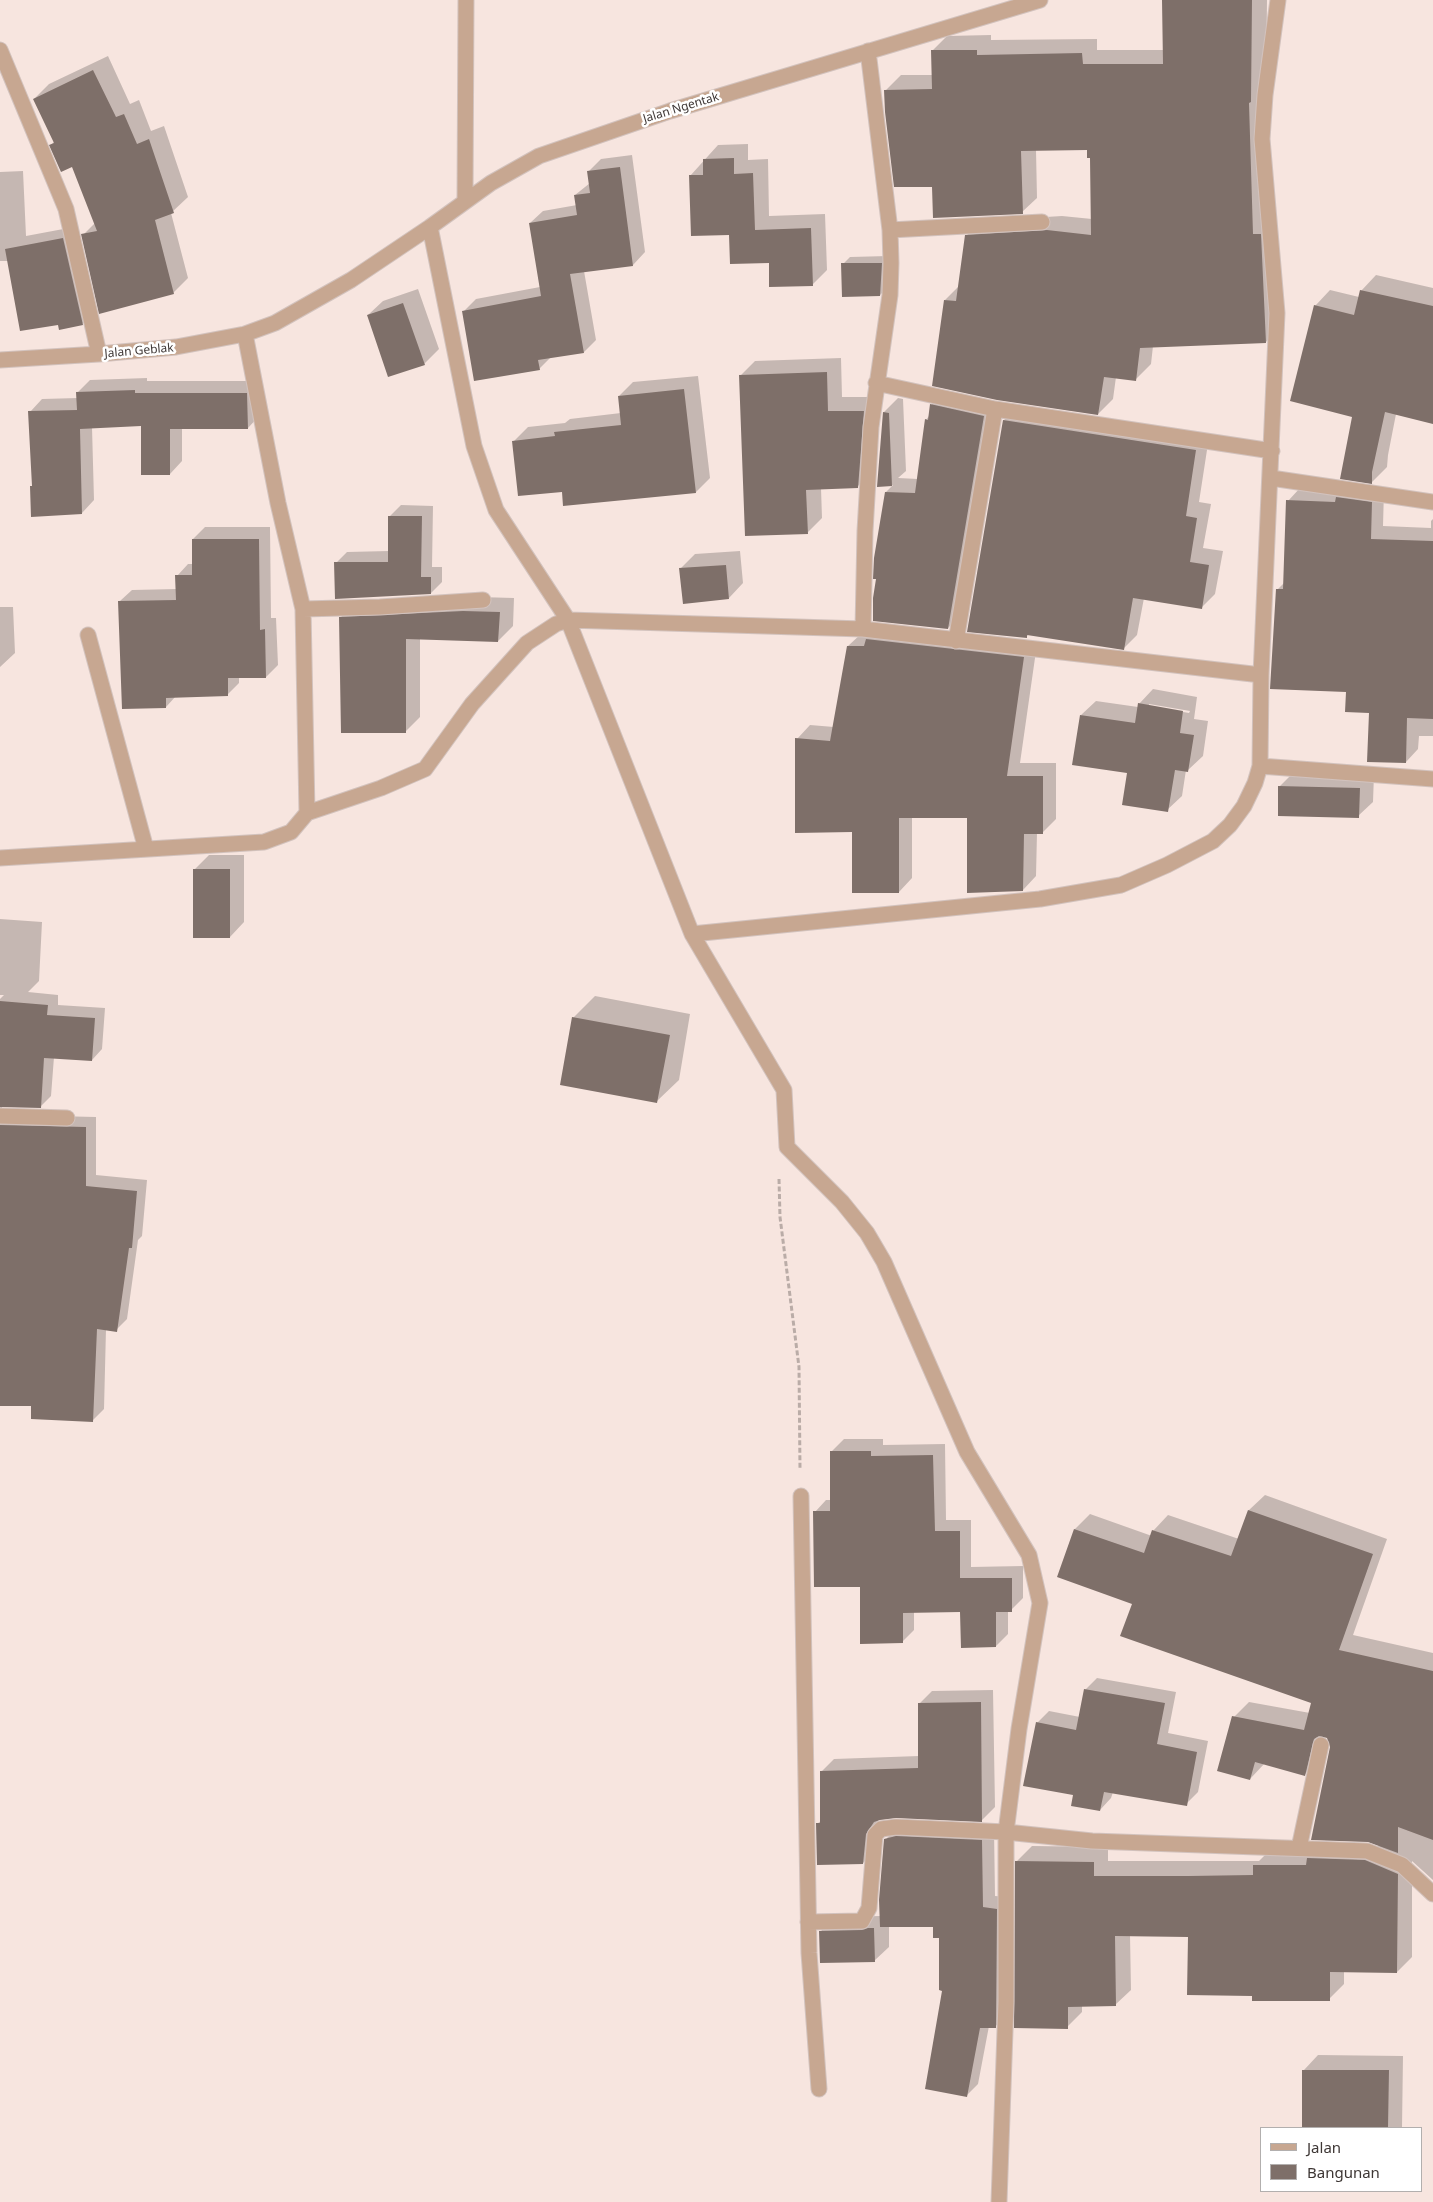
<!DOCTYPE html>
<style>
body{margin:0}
#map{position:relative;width:1433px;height:2202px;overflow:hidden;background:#f7e5df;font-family:"Noto Sans",sans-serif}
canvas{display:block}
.legend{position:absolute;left:1260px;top:2127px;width:162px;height:65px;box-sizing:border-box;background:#fff;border:1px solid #b2afae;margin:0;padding:6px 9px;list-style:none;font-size:15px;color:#3e3735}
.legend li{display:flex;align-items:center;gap:10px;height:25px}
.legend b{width:25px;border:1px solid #b2afae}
</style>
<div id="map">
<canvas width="1433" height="2202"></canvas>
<ul class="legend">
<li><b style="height:6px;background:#c7a791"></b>Jalan</li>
<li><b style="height:14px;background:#7e6f69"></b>Bangunan</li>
</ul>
</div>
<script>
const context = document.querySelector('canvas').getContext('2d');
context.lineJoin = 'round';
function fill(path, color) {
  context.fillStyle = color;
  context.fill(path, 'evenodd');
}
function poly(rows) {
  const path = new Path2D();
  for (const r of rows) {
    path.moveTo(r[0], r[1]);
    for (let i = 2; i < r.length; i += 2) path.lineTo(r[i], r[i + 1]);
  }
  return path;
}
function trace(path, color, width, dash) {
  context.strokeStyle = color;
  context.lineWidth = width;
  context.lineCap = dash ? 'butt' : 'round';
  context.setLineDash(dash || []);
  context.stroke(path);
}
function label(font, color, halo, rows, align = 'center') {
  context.font = font + ' "Noto Sans",sans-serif';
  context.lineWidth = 5;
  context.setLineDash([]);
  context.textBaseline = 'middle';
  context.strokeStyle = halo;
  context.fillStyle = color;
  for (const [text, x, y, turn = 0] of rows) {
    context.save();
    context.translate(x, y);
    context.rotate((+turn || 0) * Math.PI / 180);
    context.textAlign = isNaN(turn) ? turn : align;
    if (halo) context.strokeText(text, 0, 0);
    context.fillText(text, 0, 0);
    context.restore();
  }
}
const shadow = poly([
 [1163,0,1267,0,1266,86,1280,327,1266,342,1153,346,1151,364,1136,379,1116,377,1113,399,1098,414,945,300,959,286,966,236,981,221,1062,216,1092,219,1091,157,1088,149,1036,150,1037,198,1022,212,933,185,886,90,901,75,933,75,932,51,947,36,991,35,991,40,1097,39,1097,50,1164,50],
 [108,56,130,104,139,100,151,131,164,126,188,197,171,213,188,278,173,293,83,235,95,223,73,166,51,145,55,141,34,99,49,84],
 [748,144,748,160,768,159,769,216,825,214,827,270,812,285,770,262,731,233,690,176,718,145],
 [632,155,645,252,633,265,584,271,596,340,584,352,551,357,539,369,464,311,476,299,540,287,530,223,543,211,577,205,575,195,590,183,589,171,601,159],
 [23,171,26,236,74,227,93,313,82,324,59,323,9,261,0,261,0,172],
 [888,256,887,288,880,295,843,264,850,257],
 [1376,275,1433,288,1433,423,1396,414,1388,455,1387,467,1372,482,1354,416,1315,306,1330,290,1359,297,1361,291],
 [418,289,439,349,424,364,368,315,383,301],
 [841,358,842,397,878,397,872,472,858,486,821,488,822,518,807,533,741,375,755,361],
 [698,376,710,478,696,492,563,490,514,441,528,427,565,423,570,419,621,413,619,396,633,382],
 [147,378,147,381,259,381,260,415,248,428,182,428,182,461,170,474,142,425,92,427,94,500,82,513,31,487,33,485,30,412,42,399,78,398,77,393,90,380],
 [945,391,998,402,962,614,948,628,878,578,886,492,893,485,878,486,884,412,898,398,903,399,906,471,898,478,918,479,926,420,929,416,931,405],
 [1018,406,1209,437,1199,502,1211,504,1203,548,1223,551,1215,594,1201,608,1144,598,1137,635,1124,648,1029,634,1026,637,1004,420],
 [1300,488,1384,490,1383,526,1431,528,1431,521,1433,519,1433,736,1419,736,1418,749,1406,762,1370,712,1347,691,1277,590,1285,582,1288,501],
 [401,505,433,506,432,567,442,567,442,582,431,593,336,563,347,552,389,551,390,516],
 [205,527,270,527,271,618,276,618,278,665,266,677,239,677,239,683,227,695,176,696,166,707,120,601,132,590,177,589,177,576,188,564,193,564,193,539],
 [740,551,743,583,729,598,680,569,695,554],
 [479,597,514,598,513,626,498,641,420,638,420,717,405,732,340,618,355,603],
 [0,607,13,607,15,653,0,667],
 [862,633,1037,644,1020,763,1056,763,1056,819,1042,833,1037,833,1036,876,1023,890,968,816,912,816,912,878,899,892,853,831,797,739,810,725,834,727,848,646],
 [1153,689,1197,697,1194,719,1208,721,1203,756,1188,770,1186,770,1182,796,1167,810,1128,772,1081,715,1096,701,1138,707,1139,704],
 [1149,704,1190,711,1189,713,1149,706],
 [1294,772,1374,774,1373,802,1358,816,1279,787],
 [209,855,244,855,244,922,230,937,194,870],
 [0,919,42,922,39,981,28,992,58,995,58,1005,105,1008,102,1049,92,1060,54,1057,51,1096,40,1107,2,1106,2,1110,11,1115,96,1117,96,1175,147,1180,142,1236,138,1240,127,1319,116,1330,106,1329,104,1409,93,1420,33,1405,0,1405,0,999,4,995,0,995],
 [595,996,690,1014,679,1080,657,1101,573,1018],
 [844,1439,883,1439,883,1445,945,1444,946,1520,971,1520,971,1567,1023,1566,1023,1598,1011,1610,1008,1610,1008,1634,996,1646,961,1611,914,1611,914,1630,902,1642,861,1585,815,1512,826,1500,832,1500,832,1451],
 [1265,1495,1387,1539,1353,1635,1433,1653,1433,1880,1412,1861,1412,1957,1397,1972,1344,1971,1344,1984,1329,1999,1253,1994,1189,1936,1130,1935,1131,1990,1115,2005,1082,2006,1082,2012,1067,2027,1017,1861,1032,1846,1108,1847,1108,1861,1259,1861,1270,1850,1324,1844,1382,1846,1328,1737,1325,1736,1320,1759,1305,1774,1265,1763,1250,1779,1234,1717,1249,1702,1310,1713,1313,1702,1134,1603,1058,1576,1075,1529,1090,1514,1152,1536,1153,1531,1168,1515,1239,1539,1249,1510],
 [1097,1678,1176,1692,1168,1733,1208,1741,1198,1792,1186,1804,1113,1792,1111,1798,1100,1810,1074,1794,1037,1723,1049,1711,1080,1717,1085,1690],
 [993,1690,995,1807,982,1820,896,1816,878,1819,876,1850,863,1863,817,1824,822,1820,821,1772,834,1759,919,1756,919,1704,932,1691],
 [899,1826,994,1829,995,1896,1008,1897,1007,2014,995,2027,989,2026,978,2084,966,2096,940,1937,934,1925,889,1925,889,1947,874,1961,820,1932,835,1917,881,1916,887,1838],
 [1318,2055,1403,2056,1402,2128,1304,2128,1304,2070]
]);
const building = poly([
 [1162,0,1252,0,1251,102,1249,103,1253,234,1261,234,1266,343,1140,348,1136,381,1104,377,1098,415,997,400,932,386,944,300,956,301,965,235,1047,230,1091,235,1090,158,1087,158,1087,150,1021,151,1023,214,933,218,932,187,894,187,885,112,884,90,932,89,931,50,977,50,977,55,1082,53,1083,64,1163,64],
 [93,70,116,117,124,114,137,144,149,139,174,213,155,220,174,294,99,314,81,234,97,231,72,167,61,172,49,145,54,143,33,99],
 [734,158,734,174,753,173,755,230,811,228,813,286,769,287,769,263,730,264,729,235,691,236,689,175,703,175,703,159],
 [620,167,633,266,570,274,584,353,538,360,540,370,474,381,462,311,541,296,529,223,577,215,574,195,590,193,587,171],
 [63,238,83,325,59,330,58,325,20,331,5,249],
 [841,263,882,263,880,296,842,297],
 [1360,290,1433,306,1433,424,1385,412,1372,472,1372,484,1340,479,1352,417,1290,401,1314,305,1354,315],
 [403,303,425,365,388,377,367,315],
 [827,372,828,411,864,411,858,488,806,490,808,534,745,536,739,375],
 [684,389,696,493,563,506,562,492,518,496,512,441,555,436,554,432,621,425,618,396],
 [135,390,135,393,247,393,248,429,170,429,170,475,141,475,141,426,80,429,82,514,31,517,30,486,32,486,28,411,77,410,76,392],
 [930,404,984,416,948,629,873,621,873,598,876,579,873,579,874,558,885,492,915,493,925,419,928,420],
 [883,412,889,413,892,486,877,487],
 [1003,420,1196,450,1186,516,1197,518,1190,562,1209,565,1202,609,1133,598,1124,650,1027,635,1027,638,967,632],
 [1336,497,1372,502,1371,539,1433,541,1433,719,1407,718,1406,763,1367,762,1369,713,1345,712,1346,692,1270,689,1276,589,1283,589,1286,500,1335,502],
 [388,516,422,516,421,577,431,577,431,594,335,599,334,562,388,562],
 [192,539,259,539,260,630,265,629,266,678,228,678,228,696,166,698,166,708,122,709,118,601,176,600,175,575,192,575],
 [726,565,729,599,683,604,679,568],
 [463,611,500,612,498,642,406,639,406,733,341,733,339,617],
 [866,639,1024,657,1007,776,1043,776,1043,834,1024,834,1023,891,967,893,967,818,899,818,899,893,852,893,852,832,795,833,795,738,830,741,847,646,864,646],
 [1138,703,1183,711,1180,733,1194,735,1188,772,1175,770,1168,812,1122,805,1127,773,1072,765,1080,715,1135,723],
 [1278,786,1360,788,1359,818,1278,816],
 [193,869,230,869,230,938,193,938],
 [0,1001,48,1005,47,1015,95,1018,92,1061,44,1058,41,1108,0,1107],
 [572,1017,670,1035,657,1103,560,1085],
 [0,1125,86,1127,86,1186,137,1191,132,1248,129,1248,117,1332,97,1329,93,1422,31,1419,31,1406,0,1406],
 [830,1451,871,1451,871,1456,933,1455,935,1531,960,1531,960,1578,1012,1578,1012,1612,996,1612,996,1647,961,1648,960,1612,903,1613,903,1643,860,1644,860,1587,814,1587,813,1511,830,1511],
 [1248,1510,1373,1554,1339,1650,1433,1671,1433,1840,1398,1827,1398,1853,1368,1842,1311,1840,1330,1747,1327,1738,1319,1736,1314,1739,1305,1776,1255,1762,1250,1780,1217,1771,1232,1716,1304,1730,1311,1703,1120,1636,1132,1604,1057,1577,1074,1529,1144,1553,1152,1530,1231,1556],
 [1084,1689,1165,1703,1157,1744,1197,1752,1187,1806,1104,1792,1100,1811,1071,1806,1073,1795,1023,1786,1036,1722,1076,1730],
 [981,1702,982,1822,896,1818,880,1820,874,1822,866,1834,863,1864,817,1865,816,1823,820,1823,820,1771,918,1768,918,1703],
 [896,1836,982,1840,983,1907,997,1909,996,2028,980,2028,967,2097,925,2089,942,1991,939,1990,939,1938,933,1938,933,1927,880,1927,879,1900,884,1839],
 [1307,1858,1365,1860,1398,1874,1397,1973,1330,1972,1330,2001,1252,2001,1252,1996,1187,1995,1188,1937,1115,1936,1116,2006,1068,2007,1068,2029,1014,2028,1015,1861,1094,1862,1094,1876,1188,1876,1253,1875,1253,1865,1306,1865],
 [868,1928,874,1928,875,1962,820,1963,819,1931,862,1930],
 [1302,2070,1389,2070,1388,2128,1302,2128]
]);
const path = poly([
 [779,1179,780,1217,799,1367,800,1469]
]);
const street = poly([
 [0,50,66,209,99,354],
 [465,201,466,0],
 [430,227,474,446,496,510,568,620,692,934,784,1090,787,1147,842,1202,867,1233,884,1262,967,1452,1029,1555,1040,1603,1019,1729,1006,1832,1006,2002,999,2202],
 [890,230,1042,222],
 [0,360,99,354,176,347,245,334,275,323,351,280,430,227,491,183,539,156,670,111,1040,0],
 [876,383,995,409,1272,451],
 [1271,478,1433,502],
 [303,609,380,607,483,600],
 [863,629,865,531,871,427,890,295,891,263,890,230,868,51],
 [88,635,146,849],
 [956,641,995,409],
 [1261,675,1260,766,1433,779],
 [307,813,381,788,425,769,472,704,527,643,556,624,568,620,863,629,1261,675,1277,313,1262,139,1265,95,1278,0],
 [0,858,264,842,291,832,307,813,303,609,278,503,245,334],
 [692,934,1040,899,1121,885,1167,865,1213,841,1230,825,1244,806,1255,783,1260,766],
 [0,1116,67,1118],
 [801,1496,809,1953,819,2089],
 [1299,1848,1321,1745],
 [808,1922,862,1921,869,1908,875,1835,881,1829,896,1827,1006,1832,1092,1841,1367,1851,1402,1865,1433,1894]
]);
const streetNames = [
 ["Jalan Ngentak",681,108,-17],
 ["Jalan Geblak",139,351,-5]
];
fill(shadow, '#0003');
fill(building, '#7e6f69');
trace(street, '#d2c2bd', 17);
trace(path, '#baaca7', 3, [5, 2.5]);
trace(street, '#c7a791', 15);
label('12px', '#3e3735', '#fff', streetNames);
</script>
